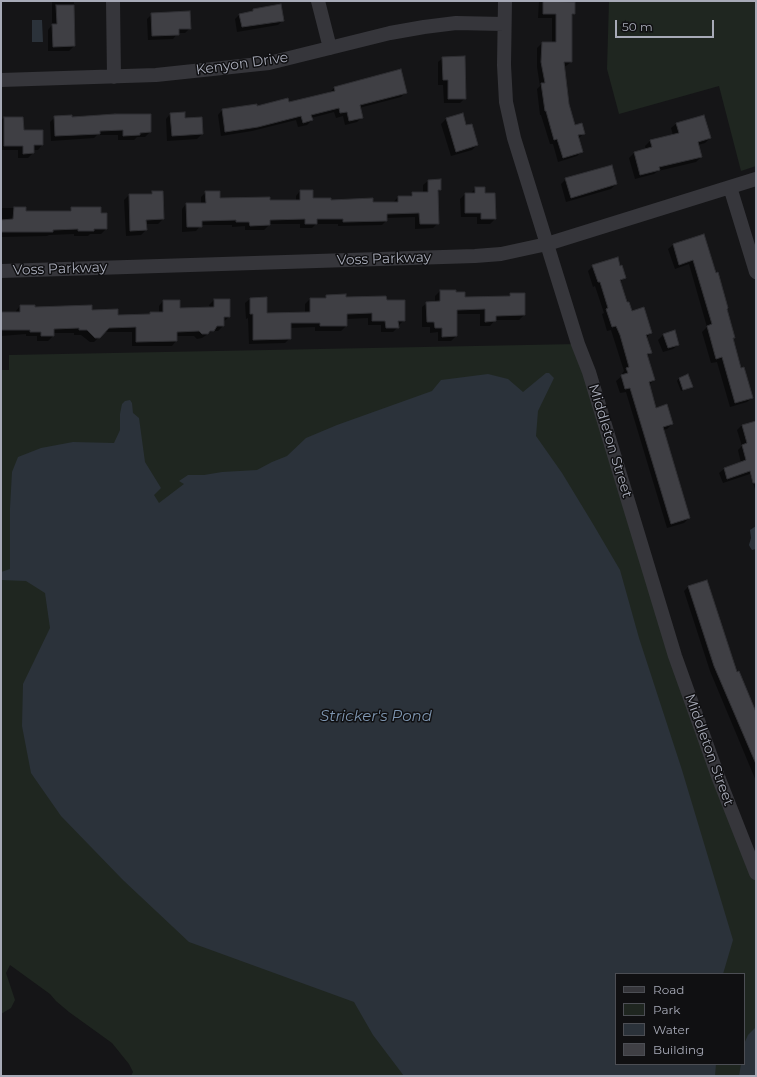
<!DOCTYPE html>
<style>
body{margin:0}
#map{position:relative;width:757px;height:1077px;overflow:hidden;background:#151517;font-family:Montserrat,sans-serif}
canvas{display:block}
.frame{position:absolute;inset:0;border:2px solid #a7aab7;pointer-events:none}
.legend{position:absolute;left:615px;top:973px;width:130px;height:92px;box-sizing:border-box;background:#101012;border:1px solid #4c4e54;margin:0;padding:5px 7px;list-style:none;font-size:12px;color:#a7aab7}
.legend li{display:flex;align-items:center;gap:8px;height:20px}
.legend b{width:20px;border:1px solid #4c4e54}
.scale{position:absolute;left:615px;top:20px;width:99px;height:18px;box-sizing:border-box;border:2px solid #a7aab7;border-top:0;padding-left:5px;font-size:12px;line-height:14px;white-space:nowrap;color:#a7aab7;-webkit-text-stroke:3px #101012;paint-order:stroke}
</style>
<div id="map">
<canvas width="757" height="1077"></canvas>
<div class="frame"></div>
<ul class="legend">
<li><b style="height:5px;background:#36363b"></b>Road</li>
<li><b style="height:11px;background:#1f2620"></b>Park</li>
<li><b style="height:11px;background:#2b323a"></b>Water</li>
<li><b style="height:11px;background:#3f3f44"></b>Building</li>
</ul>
<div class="scale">50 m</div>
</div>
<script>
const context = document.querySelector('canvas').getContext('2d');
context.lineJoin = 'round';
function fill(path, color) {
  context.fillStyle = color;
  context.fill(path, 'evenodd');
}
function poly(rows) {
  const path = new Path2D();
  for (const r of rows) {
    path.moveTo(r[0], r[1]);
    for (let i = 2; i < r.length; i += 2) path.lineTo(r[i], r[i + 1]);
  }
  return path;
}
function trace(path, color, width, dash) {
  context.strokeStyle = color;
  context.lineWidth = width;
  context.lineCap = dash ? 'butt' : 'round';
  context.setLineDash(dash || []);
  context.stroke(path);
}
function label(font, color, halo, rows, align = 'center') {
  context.font = font + ' Montserrat,sans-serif';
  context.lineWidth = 3;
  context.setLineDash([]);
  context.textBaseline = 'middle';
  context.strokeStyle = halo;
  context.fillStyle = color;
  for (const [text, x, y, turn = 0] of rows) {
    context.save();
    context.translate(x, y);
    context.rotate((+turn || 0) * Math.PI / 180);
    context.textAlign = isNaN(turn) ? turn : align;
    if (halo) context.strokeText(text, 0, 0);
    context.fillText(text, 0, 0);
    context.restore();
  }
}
const green = poly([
 [609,1,756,1,756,166,741,171,719,86,619,114,607,69],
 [578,344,675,656,756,873,756,1076,131,1076,133,1072,129,1064,112,1043,69,1012,56,1001,50,994,10,965,6,973,15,1000,11,1008,1,1014,1,370,9,370,9,355],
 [616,974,744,974,744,1064,616,1064]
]);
const water = poly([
 [32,20,42,20,43,42,32,42],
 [546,373,549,373,554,378,538,411,536,436,562,473,593,524,620,570,639,638,682,770,733,940,723,974,616,974,616,1064,716,1064,715,1076,404,1076,373,1035,354,1002,189,942,123,880,61,816,31,773,22,726,23,684,50,628,45,593,26,581,1,580,1,572,10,569,10,508,12,472,18,457,41,448,73,442,114,443,120,430,120,414,122,404,125,401,130,400,132,403,133,413,139,418,145,462,161,488,154,495,159,503,184,484,179,481,188,475,204,475,222,472,257,470,272,462,287,456,306,438,337,425,432,391,441,380,488,374,508,379,523,392],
 [756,526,756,549,752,550,750,547,749,545,751,538,750,530],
 [756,1027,756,1076,739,1076,741,1064,744,1064,744,1044,748,1035]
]);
const shadow = poly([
 [52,1,74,1,74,46,69,51,48,51,48,30,52,25],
 [539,1,566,1,566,3,574,14,571,17,571,62,566,66,563,66,568,104,575,126,584,133,578,139,582,151,577,156,558,162,553,144,550,144,541,115,540,115,537,89,540,86,537,67,537,48,542,43,552,43,552,18,538,18],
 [253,10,283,20,278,25,237,32,235,19,240,14,251,12],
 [152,14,190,28,185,33,178,33,173,39,148,40,147,19],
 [443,58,465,98,460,103,444,103,443,85,438,85,438,62],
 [334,88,406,92,401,97,359,108,362,117,357,122,345,125,343,116,336,118,334,112,311,118,312,120,307,125,298,127,296,120,252,131,221,136,218,115,222,110,288,103,329,93],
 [170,114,184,119,202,134,197,139,167,141,166,119],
 [462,114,466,126,477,145,472,150,451,156,441,124,446,119],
 [55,117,71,118,150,132,145,137,137,137,134,140,118,140,118,135,97,135,94,138,51,141,50,122],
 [4,118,23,131,42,145,38,150,33,150,33,153,28,158,18,158,18,150,1,150,1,120],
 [676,124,710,138,705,143,698,145,701,157,696,162,658,171,654,174,635,179,629,158,634,153,646,150,645,146,650,141,673,135,671,128],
 [566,179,616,184,611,189,566,202,561,184],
 [440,180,440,190,437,193,438,223,433,228,415,229,415,217,386,218,386,221,382,225,338,226,338,224,316,224,312,228,300,228,300,224,270,224,264,230,245,230,245,226,232,227,232,225,201,225,196,231,182,232,182,209,186,204,201,204,201,197,206,192,219,199,296,201,296,196,300,191,312,199,372,203,393,203,398,197,409,197,412,193,423,193,423,185,428,181],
 [476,188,495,219,490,224,477,224,477,217,461,217,460,199,465,194,471,193],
 [152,192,163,219,158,224,146,224,146,230,141,235,126,236,124,200,129,195,150,195],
 [1,208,25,208,25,212,68,212,72,208,100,214,106,229,101,234,90,234,88,236,74,236,74,234,49,235,47,236,1,237],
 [703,235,726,309,740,369,752,398,747,402,730,407,717,362,711,363,702,332,707,327,689,264,675,269,668,249,673,245],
 [593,266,619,267,625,277,620,282,626,304,631,312,651,333,646,338,651,353,647,356,654,380,649,385,656,409,672,424,667,429,663,430,689,518,684,523,667,528,626,392,620,393,616,381,622,376,622,374,624,371,611,330,607,331,602,314,604,313,595,286,593,287,588,271],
 [440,291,455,293,464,298,507,297,510,294,524,294,524,315,519,320,495,320,490,326,480,326,480,314,456,314,456,336,451,341,438,341,438,332,430,333,430,327,422,327,422,307,427,303,435,302,435,296],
 [327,296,386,301,404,320,399,325,397,325,398,327,393,332,381,332,381,325,368,325,368,318,346,319,346,326,341,331,315,331,315,327,290,328,290,338,285,343,249,344,248,318,246,319,245,303,250,299,266,314,305,313,305,304,310,299,323,299],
 [214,300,229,317,223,322,223,326,218,331,212,331,202,338,197,339,194,336,176,336,176,341,172,346,132,346,132,332,104,332,94,342,90,342,81,335,74,335,74,333,53,333,53,336,48,341,37,341,37,336,26,336,26,334,1,336,1,313,16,313,16,311,20,306,91,311,117,316,148,315,151,313,159,313,159,306,163,301,179,309,210,308,209,305],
 [674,332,678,345,673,349,663,352,658,340,663,335],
 [679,378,691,386,681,391,677,381],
 [756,422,756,492,750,474,723,483,719,473,724,469,741,463,738,450,742,446,737,430,742,425],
 [689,586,737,673,756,715,756,781,710,671,684,591]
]);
const building = poly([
 [543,1,575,2,575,14,572,14,572,62,564,62,569,104,575,125,582,123,585,134,578,135,583,152,563,158,557,139,554,140,546,111,545,111,541,83,545,83,541,62,542,42,556,42,556,14,543,14,543,1],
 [281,4,284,21,242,27,239,14,253,11,253,9,281,4],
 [56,5,74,5,75,46,53,47,52,24,57,24,56,5],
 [190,11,191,29,179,29,179,35,152,36,151,13,190,11],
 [465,56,466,99,448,99,448,80,443,80,442,57,465,56],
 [401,69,407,93,360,105,363,118,349,121,347,112,340,113,339,108,311,115,313,120,303,123,301,116,258,127,225,132,222,109,257,104,257,106,288,98,289,102,335,91,334,87,401,69],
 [185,112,185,118,202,117,203,134,172,136,170,113,185,112],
 [463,113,466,125,472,124,478,145,456,152,446,118,463,113],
 [115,114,151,114,151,132,140,133,140,135,123,136,123,130,100,131,100,134,55,136,54,116,72,115,72,117,115,114],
 [704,115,711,138,698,142,702,157,659,167,660,170,640,175,634,152,652,147,650,140,679,133,676,123,704,115],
 [4,117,23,117,24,130,43,130,43,145,34,145,34,153,23,154,23,146,4,146,4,117],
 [612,165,617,184,571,198,565,178,612,165],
 [441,179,441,190,438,190,439,224,420,224,419,213,387,214,387,221,343,222,343,219,317,219,317,224,305,224,305,219,270,220,270,225,250,226,249,222,236,222,236,220,202,221,202,227,187,227,186,203,206,203,205,191,220,191,220,198,270,197,270,200,300,200,300,190,313,190,313,198,331,198,331,200,373,198,373,202,398,202,398,196,412,196,412,192,428,192,428,180,441,179],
 [475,187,485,187,485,193,495,193,496,219,481,219,481,213,465,213,465,193,475,193,475,187],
 [152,191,163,191,164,219,146,220,147,230,130,231,129,194,152,194,152,191],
 [14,207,26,207,26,211,71,211,71,207,101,207,101,213,107,213,107,229,94,229,94,231,78,231,78,229,53,230,53,232,1,232,1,220,13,219,14,207],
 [704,234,716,273,718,272,728,308,727,309,735,338,733,338,741,368,744,367,753,398,735,403,722,357,716,359,707,326,712,324,693,260,679,265,673,244,704,234],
 [618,257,620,266,622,265,626,278,620,280,627,302,629,302,632,311,644,307,652,333,646,335,652,353,647,354,655,380,649,382,656,408,667,404,673,424,663,427,690,518,671,524,630,388,625,389,621,375,628,373,626,368,629,367,620,335,616,326,612,327,606,309,608,308,600,282,598,282,592,265,618,257],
 [440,290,456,290,456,292,465,292,465,297,510,296,510,293,525,293,525,315,496,316,496,321,485,322,485,309,457,310,457,336,442,337,442,328,435,328,434,322,427,322,426,302,440,301,440,290],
 [346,294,346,297,386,296,387,300,405,300,405,321,398,321,399,328,386,328,385,321,372,321,372,313,347,314,347,326,320,326,320,323,291,323,291,339,253,340,253,314,250,314,250,298,267,297,267,313,310,312,310,298,326,298,326,295,346,294],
 [214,299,230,299,230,317,224,317,224,326,217,326,214,331,210,331,208,334,202,334,199,331,177,332,177,341,136,342,136,327,109,328,100,338,95,338,87,330,79,330,79,328,54,329,54,336,41,336,41,332,30,332,30,330,1,330,1,312,20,312,20,305,35,305,35,307,92,305,92,310,118,309,118,315,150,314,150,312,163,312,163,300,180,300,180,308,214,307,214,299],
 [675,330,679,345,668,348,663,334,675,330],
 [688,374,693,387,683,390,679,378,688,374],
 [756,421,756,483,753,483,750,471,727,479,724,468,746,460,742,445,747,443,742,425,756,421],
 [707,580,737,672,739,671,756,712,756,764,714,666,688,586,707,580]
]);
const minor = poly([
 [113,1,114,77],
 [318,1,330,48],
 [505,1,504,65,506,102,514,138,578,344,589,372,675,656,719,779,756,873],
 [1,80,156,75,269,63,390,33,424,27,456,23,504,24],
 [730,187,756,272],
 [1,271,475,256,501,254,547,244,756,179]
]);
const streetNames = [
 ["Kenyon Drive",242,64,-8],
 ["Voss Parkway",384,259,-2],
 ["Voss Parkway",60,269,-2],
 ["Middleton Street",610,441,73],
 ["Middleton Street",709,750,70]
];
const waterNames = [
 ["Stricker's Pond",376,717]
];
fill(green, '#1f2620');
fill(water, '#2b323a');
fill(shadow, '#0007');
fill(building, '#3f3f44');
trace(building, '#2f2f33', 1);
trace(minor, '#36363b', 14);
label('14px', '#a7aab7', '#101012', streetNames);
label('italic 15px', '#7e96b1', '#101012', waterNames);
</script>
